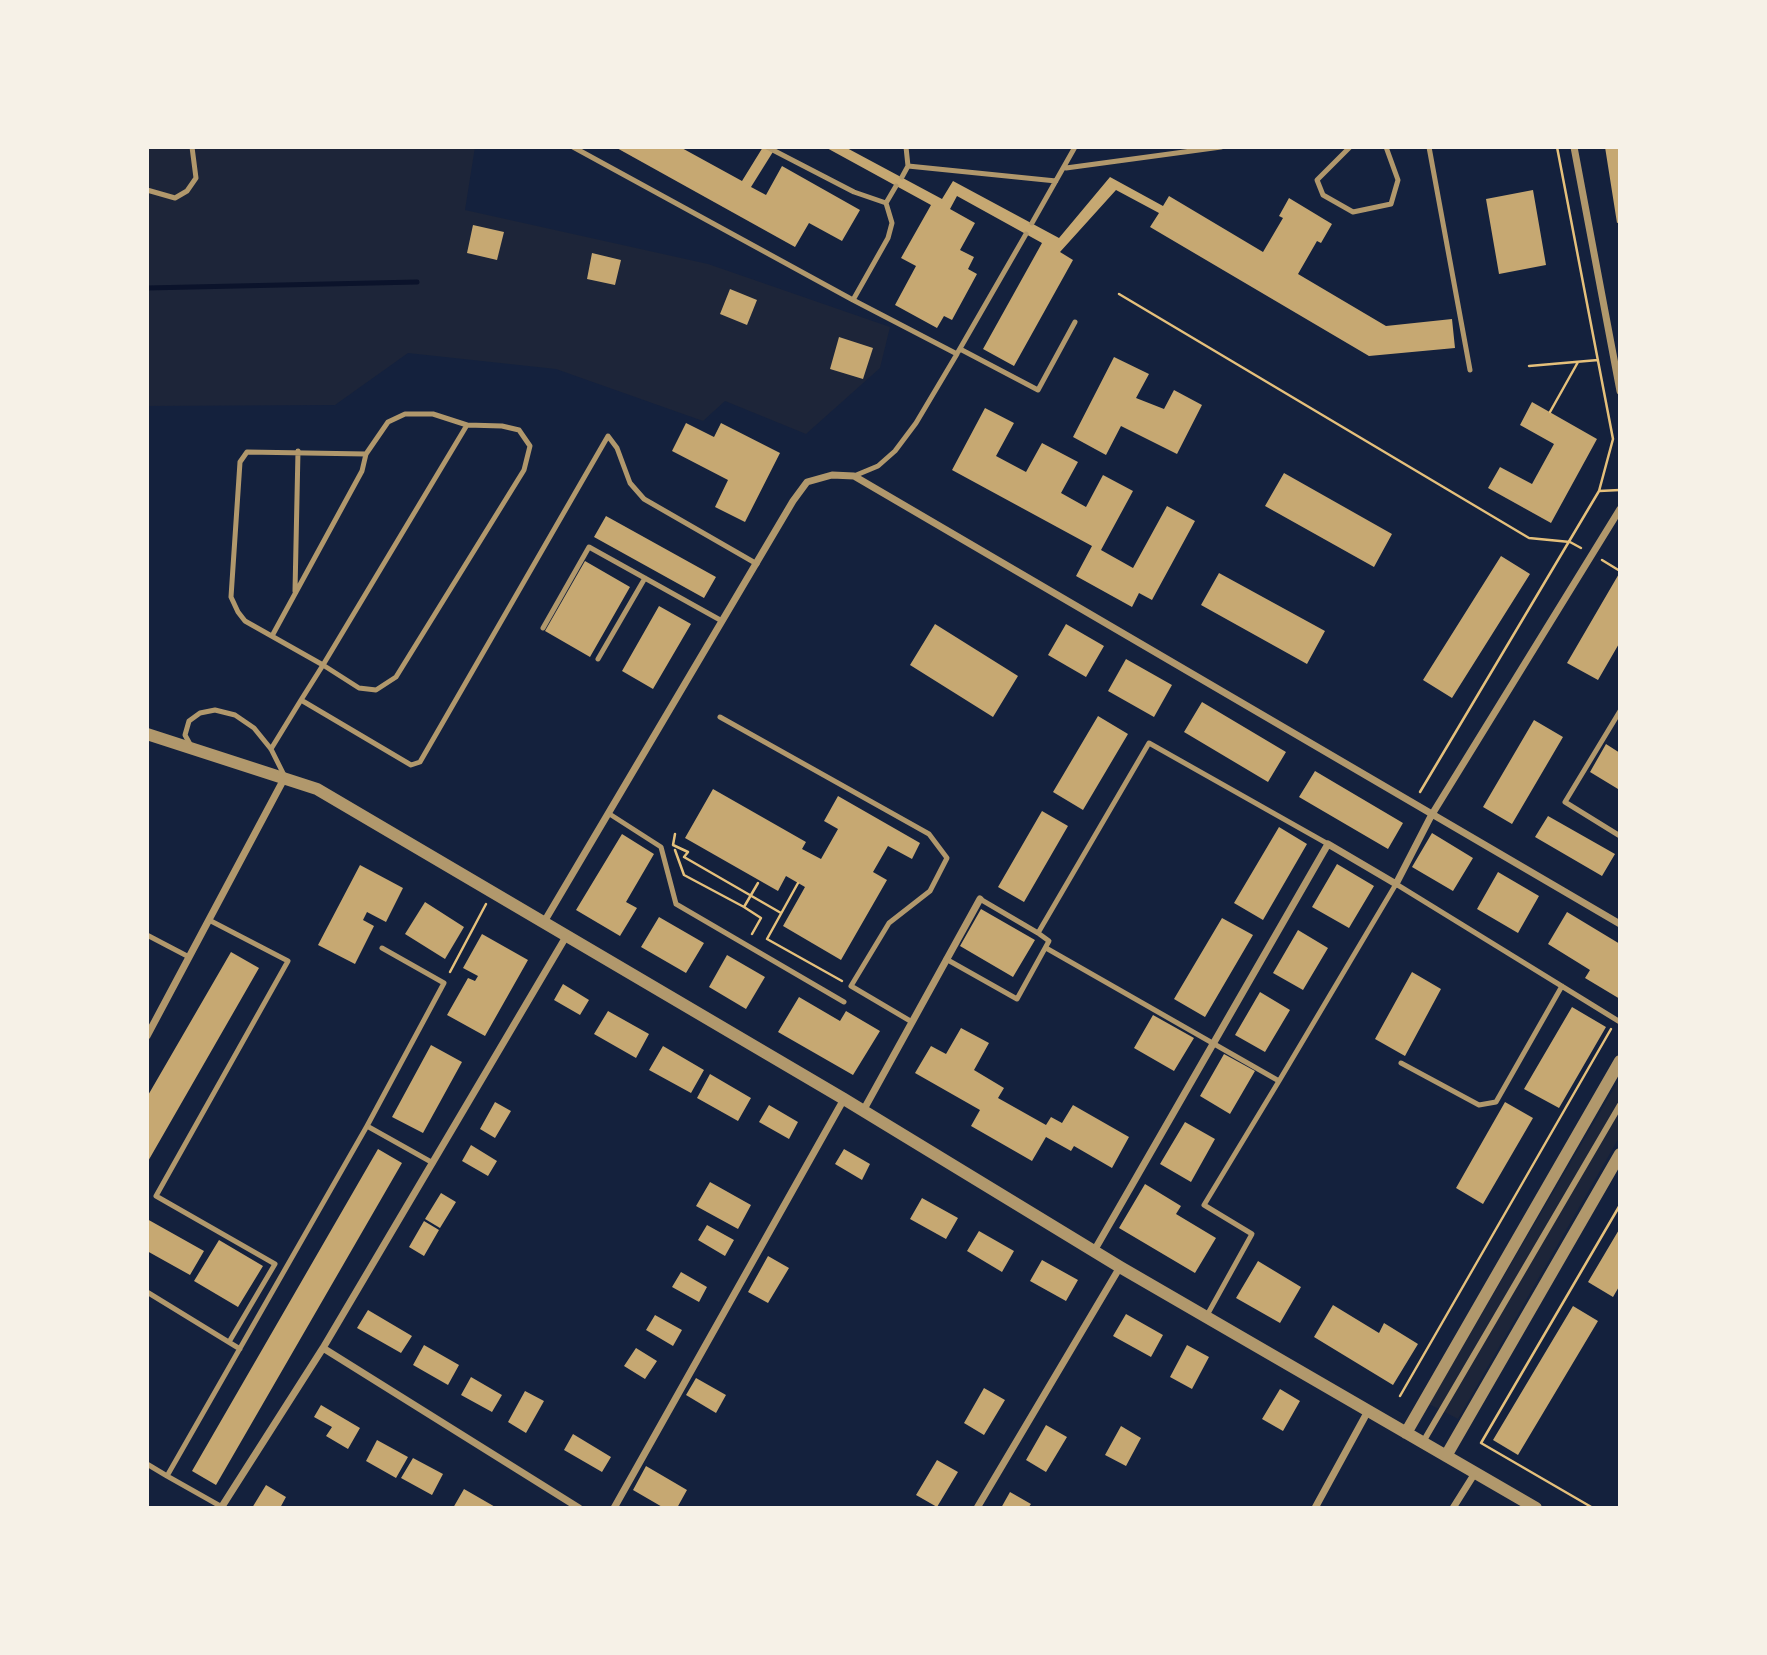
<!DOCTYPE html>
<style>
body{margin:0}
#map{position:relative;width:1767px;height:1655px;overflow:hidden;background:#14213d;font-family:"Work Sans",sans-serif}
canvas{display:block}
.frame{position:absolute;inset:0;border:149px solid #f6f1e7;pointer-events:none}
</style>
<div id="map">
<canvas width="1767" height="1655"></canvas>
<div class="frame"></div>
</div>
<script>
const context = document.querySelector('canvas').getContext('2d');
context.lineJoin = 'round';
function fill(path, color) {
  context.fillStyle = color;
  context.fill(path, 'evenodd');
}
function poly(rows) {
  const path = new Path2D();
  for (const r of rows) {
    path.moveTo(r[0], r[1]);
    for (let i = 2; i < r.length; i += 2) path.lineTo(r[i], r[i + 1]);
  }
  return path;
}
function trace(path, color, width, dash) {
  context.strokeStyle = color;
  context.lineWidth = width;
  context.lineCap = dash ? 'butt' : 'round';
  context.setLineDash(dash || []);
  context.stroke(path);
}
const green = poly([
 [147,147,475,147,465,210,708,264,890,327,880,368,806,434,725,401,703,421,556,369,408,353,335,405,147,406],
 [1620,1078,1620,1136,1458,1419,1429,1404]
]);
const stream = poly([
 [147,288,417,282]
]);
const building = poly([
 [615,147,680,147,742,181,763,147,776,147,751,187,766,195,782,166,860,210,842,241,809,223,795,247],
 [825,147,845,147,942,199,953,181,1059,238,1110,177,1163,206,1169,196,1263,252,1283,218,1279,216,1289,198,1332,224,1321,243,1317,241,1298,274,1386,326,1452,319,1455,348,1369,356,1150,227,1159,213,1116,190,1060,252,1073,260,1014,366,983,349,1042,243,957,196,950,209,975,223,960,250,974,257,968,269,977,274,952,320,944,316,937,328,895,305,916,266,901,258,931,205],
 [1605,147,1620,147,1620,222,1617,223],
 [1533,190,1546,265,1499,274,1486,199],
 [473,225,504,232,497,260,467,253],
 [592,253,621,260,615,285,587,279],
 [730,289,757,300,747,325,720,314],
 [839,337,873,348,863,379,830,369],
 [1114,357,1149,374,1136,398,1164,409,1174,390,1202,405,1177,454,1121,426,1106,455,1073,437],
 [1532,402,1597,439,1551,523,1488,488,1500,467,1532,484,1554,444,1520,425],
 [985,408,1014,423,996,456,1026,472,1042,443,1078,462,1061,493,1086,507,1103,475,1133,491,1101,550,1133,568,1167,506,1195,521,1152,600,1139,593,1132,607,1076,576,1092,546,952,470],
 [686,423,714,437,721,423,780,453,745,522,715,507,728,480,672,451],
 [1284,473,1392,534,1374,567,1265,506],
 [606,516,716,577,704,598,594,537],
 [1501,556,1530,574,1452,698,1423,680],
 [585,561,630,587,590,657,545,631],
 [1620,572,1620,642,1598,680,1567,663],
 [1219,573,1325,631,1307,664,1201,605],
 [659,606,691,624,653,689,622,671],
 [935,624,1018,676,993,717,910,665],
 [1066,624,1104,646,1086,677,1048,655],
 [1126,659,1172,685,1154,717,1108,691],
 [1202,702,1286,752,1268,782,1184,732],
 [1098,716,1128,734,1083,810,1053,792],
 [1534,720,1563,737,1512,824,1483,807],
 [1606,744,1620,753,1618,789,1590,772],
 [1315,771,1403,823,1388,849,1299,797],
 [713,789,806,842,802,849,821,859,838,829,824,821,838,796,920,843,912,859,888,846,873,872,887,880,841,960,783,926,805,887,786,876,778,891,685,838],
 [1042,811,1068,826,1024,902,998,887],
 [1548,816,1615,854,1602,876,1535,837],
 [1279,827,1307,844,1263,920,1234,903],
 [1432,833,1473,858,1453,891,1412,867],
 [622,834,654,854,626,902,637,908,620,936,576,910],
 [1337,864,1374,886,1349,928,1312,907],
 [360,865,403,888,386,922,367,912,363,920,374,926,355,964,318,945],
 [1498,872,1539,896,1518,933,1477,909],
 [425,902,464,927,445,959,405,934],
 [981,909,1035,940,1013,977,960,946],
 [1567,912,1620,944,1620,999,1585,978,1590,970,1548,944],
 [659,917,704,943,686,973,641,947],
 [1222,918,1253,935,1205,1017,1174,999],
 [1298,930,1328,948,1303,990,1273,973],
 [482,934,528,960,485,1036,447,1015,468,978,475,981,478,976,463,968],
 [231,952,259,968,147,1163,147,1097],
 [727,955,765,977,746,1009,709,987],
 [1412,972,1441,989,1405,1056,1375,1039],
 [563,984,589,1000,580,1015,554,1000],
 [1260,992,1290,1010,1265,1052,1235,1035],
 [799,997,840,1021,846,1011,880,1031,853,1075,778,1032],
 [1572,1007,1606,1027,1559,1108,1524,1089],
 [608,1011,649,1034,636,1058,594,1034],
 [1153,1015,1194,1038,1174,1071,1134,1048],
 [961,1028,989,1043,974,1070,1004,1088,998,1098,1046,1125,1051,1117,1062,1123,1073,1105,1129,1137,1112,1168,1074,1146,1071,1151,1046,1137,1032,1161,971,1126,980,1110,915,1073,931,1046,946,1054],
 [431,1045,462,1062,423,1133,392,1117],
 [663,1046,704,1070,691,1093,649,1070],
 [1224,1054,1255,1071,1230,1114,1200,1096],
 [710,1074,751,1098,738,1121,697,1098],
 [495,1102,511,1111,495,1138,480,1129],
 [1505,1102,1533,1118,1483,1204,1456,1188],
 [769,1105,798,1122,789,1139,759,1122],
 [1185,1122,1215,1139,1191,1182,1160,1164],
 [471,1145,497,1161,488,1176,462,1161],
 [378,1149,402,1163,216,1485,192,1471],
 [844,1149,870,1164,862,1180,835,1164],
 [710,1182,751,1205,738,1229,696,1206],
 [1145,1184,1181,1206,1176,1214,1216,1238,1195,1273,1119,1228],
 [441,1193,456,1202,440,1228,425,1219],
 [922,1198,958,1218,946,1239,910,1219],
 [147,1219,204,1251,190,1275,147,1251],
 [424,1221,439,1230,424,1256,409,1247],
 [707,1225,734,1240,725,1256,698,1240],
 [1620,1228,1620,1285,1613,1297,1588,1282],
 [979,1231,1014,1251,1002,1272,967,1251],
 [219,1240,263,1266,238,1307,194,1281],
 [768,1256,789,1268,768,1303,748,1292],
 [1042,1260,1078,1280,1066,1301,1030,1281],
 [1258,1261,1301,1287,1280,1323,1236,1298],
 [681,1272,707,1287,699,1302,672,1287],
 [1333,1305,1379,1333,1384,1323,1418,1344,1393,1385,1314,1337],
 [1573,1306,1598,1321,1518,1455,1493,1440],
 [368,1310,412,1336,401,1353,357,1328],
 [1126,1314,1163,1335,1151,1357,1113,1336],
 [655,1315,682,1330,673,1346,646,1330],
 [424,1345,459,1365,448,1385,413,1365],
 [1187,1345,1209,1357,1192,1389,1170,1377],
 [636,1348,657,1361,645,1379,624,1366],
 [471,1377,502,1395,492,1412,461,1395],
 [696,1378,726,1395,716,1413,686,1395],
 [984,1388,1005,1400,984,1435,964,1423],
 [1280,1389,1300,1401,1283,1431,1262,1419],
 [525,1391,544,1401,526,1433,508,1422],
 [321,1405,360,1428,348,1449,326,1436,332,1427,314,1417],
 [1046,1425,1067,1437,1046,1472,1026,1460],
 [1121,1426,1141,1438,1126,1466,1105,1455],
 [573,1434,611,1457,602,1472,564,1450],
 [377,1440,408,1457,396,1478,366,1461],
 [413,1458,443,1474,432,1495,401,1478],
 [937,1460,958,1472,937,1507,916,1495],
 [646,1466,687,1490,677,1508,664,1508,633,1490],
 [266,1485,286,1497,280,1508,252,1508],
 [464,1489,497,1508,453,1508],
 [1010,1492,1031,1504,1028,1508,1001,1508]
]);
const path = poly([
 [1557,147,1613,439,1599,491,1620,490],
 [1119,294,1529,538,1570,542,1581,548],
 [1529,366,1598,360],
 [1550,412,1578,362],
 [1602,560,1620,571],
 [1420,792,1599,491],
 [675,834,673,845,688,852,684,857,781,913],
 [675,850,684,875,744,907,758,883],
 [798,883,767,939,842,981],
 [744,907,761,918,752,934],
 [450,972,486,904],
 [1400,1396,1611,1029],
 [1593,1508,1481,1443,1620,1205]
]);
const service = poly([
 [573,147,853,300],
 [767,147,854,192,886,203],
 [1350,147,1317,180,1323,195,1353,212,1391,204,1398,180,1386,147],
 [1429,147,1470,370],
 [908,166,1056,181],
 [1066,168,1221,147],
 [902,177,908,166,906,147],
 [147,190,175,198,187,191,196,178,192,147],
 [1032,223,1075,147],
 [960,349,1038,390,1075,322],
 [958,352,1026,234],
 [854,476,878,466,895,451,916,423,957,354,853,300,888,238,892,223,886,203,896,186],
 [295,591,298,451],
 [543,628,589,547,722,621],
 [272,636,362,471,366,454,388,422,405,414,433,414,467,425,323,665,245,621,238,612,231,597,240,462,247,452,366,454],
 [598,659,645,578],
 [301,700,323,665,359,688,376,690,396,677,524,470,530,446,519,430,502,426,467,425],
 [1620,711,1565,802,1620,836],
 [720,717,929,834,947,858,930,891,889,923,851,986,912,1022],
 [191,746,185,735,189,721,200,713,215,710,235,715,254,728,271,749,285,777],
 [271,749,301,700,411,765,420,762,608,436,617,448,630,483,644,499,757,564],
 [608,813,661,847,676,904,844,1002],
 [980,899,1038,933],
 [209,920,288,961,156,1196,275,1264,229,1342],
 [147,935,189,957],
 [1046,948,1279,1081,1396,884,1620,1022],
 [946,959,1017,999,1049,941,1038,933,1149,743,1328,844],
 [1401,1063,1479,1105,1496,1102,1562,986],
 [367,1126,444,983,382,948],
 [147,1292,240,1349],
 [1206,1317,1252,1234,1204,1205,1279,1081],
 [147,1464,167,1476],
 [222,1507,167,1476,367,1126,433,1163]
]);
const pedestrian = poly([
 [1423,1442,1620,1105]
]);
const minor = poly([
 [1574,147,1620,391],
 [544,922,793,501,807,482,832,475,854,476,1620,924],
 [147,1036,285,777],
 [863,1111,980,899],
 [1094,1251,1328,844,1396,884,1431,816,1620,509],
 [323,1348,579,1508],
 [221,1508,323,1348,567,935],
 [614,1508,844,1099],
 [977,1508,1120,1267],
 [1315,1508,1368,1411],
 [1453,1508,1475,1473]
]);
const tertiary = poly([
 [147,734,317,789,844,1099,1120,1267,1536,1508],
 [1406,1433,1620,1061],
 [1446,1456,1620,1154]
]);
fill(green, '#1d2539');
trace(stream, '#0b132b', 5);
fill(building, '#c6a872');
trace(path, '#e5c07b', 2.5);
trace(service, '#b1986c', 5);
trace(pedestrian, '#b1986c', 6);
trace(minor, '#b1986c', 7);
trace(tertiary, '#b1986c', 12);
</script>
